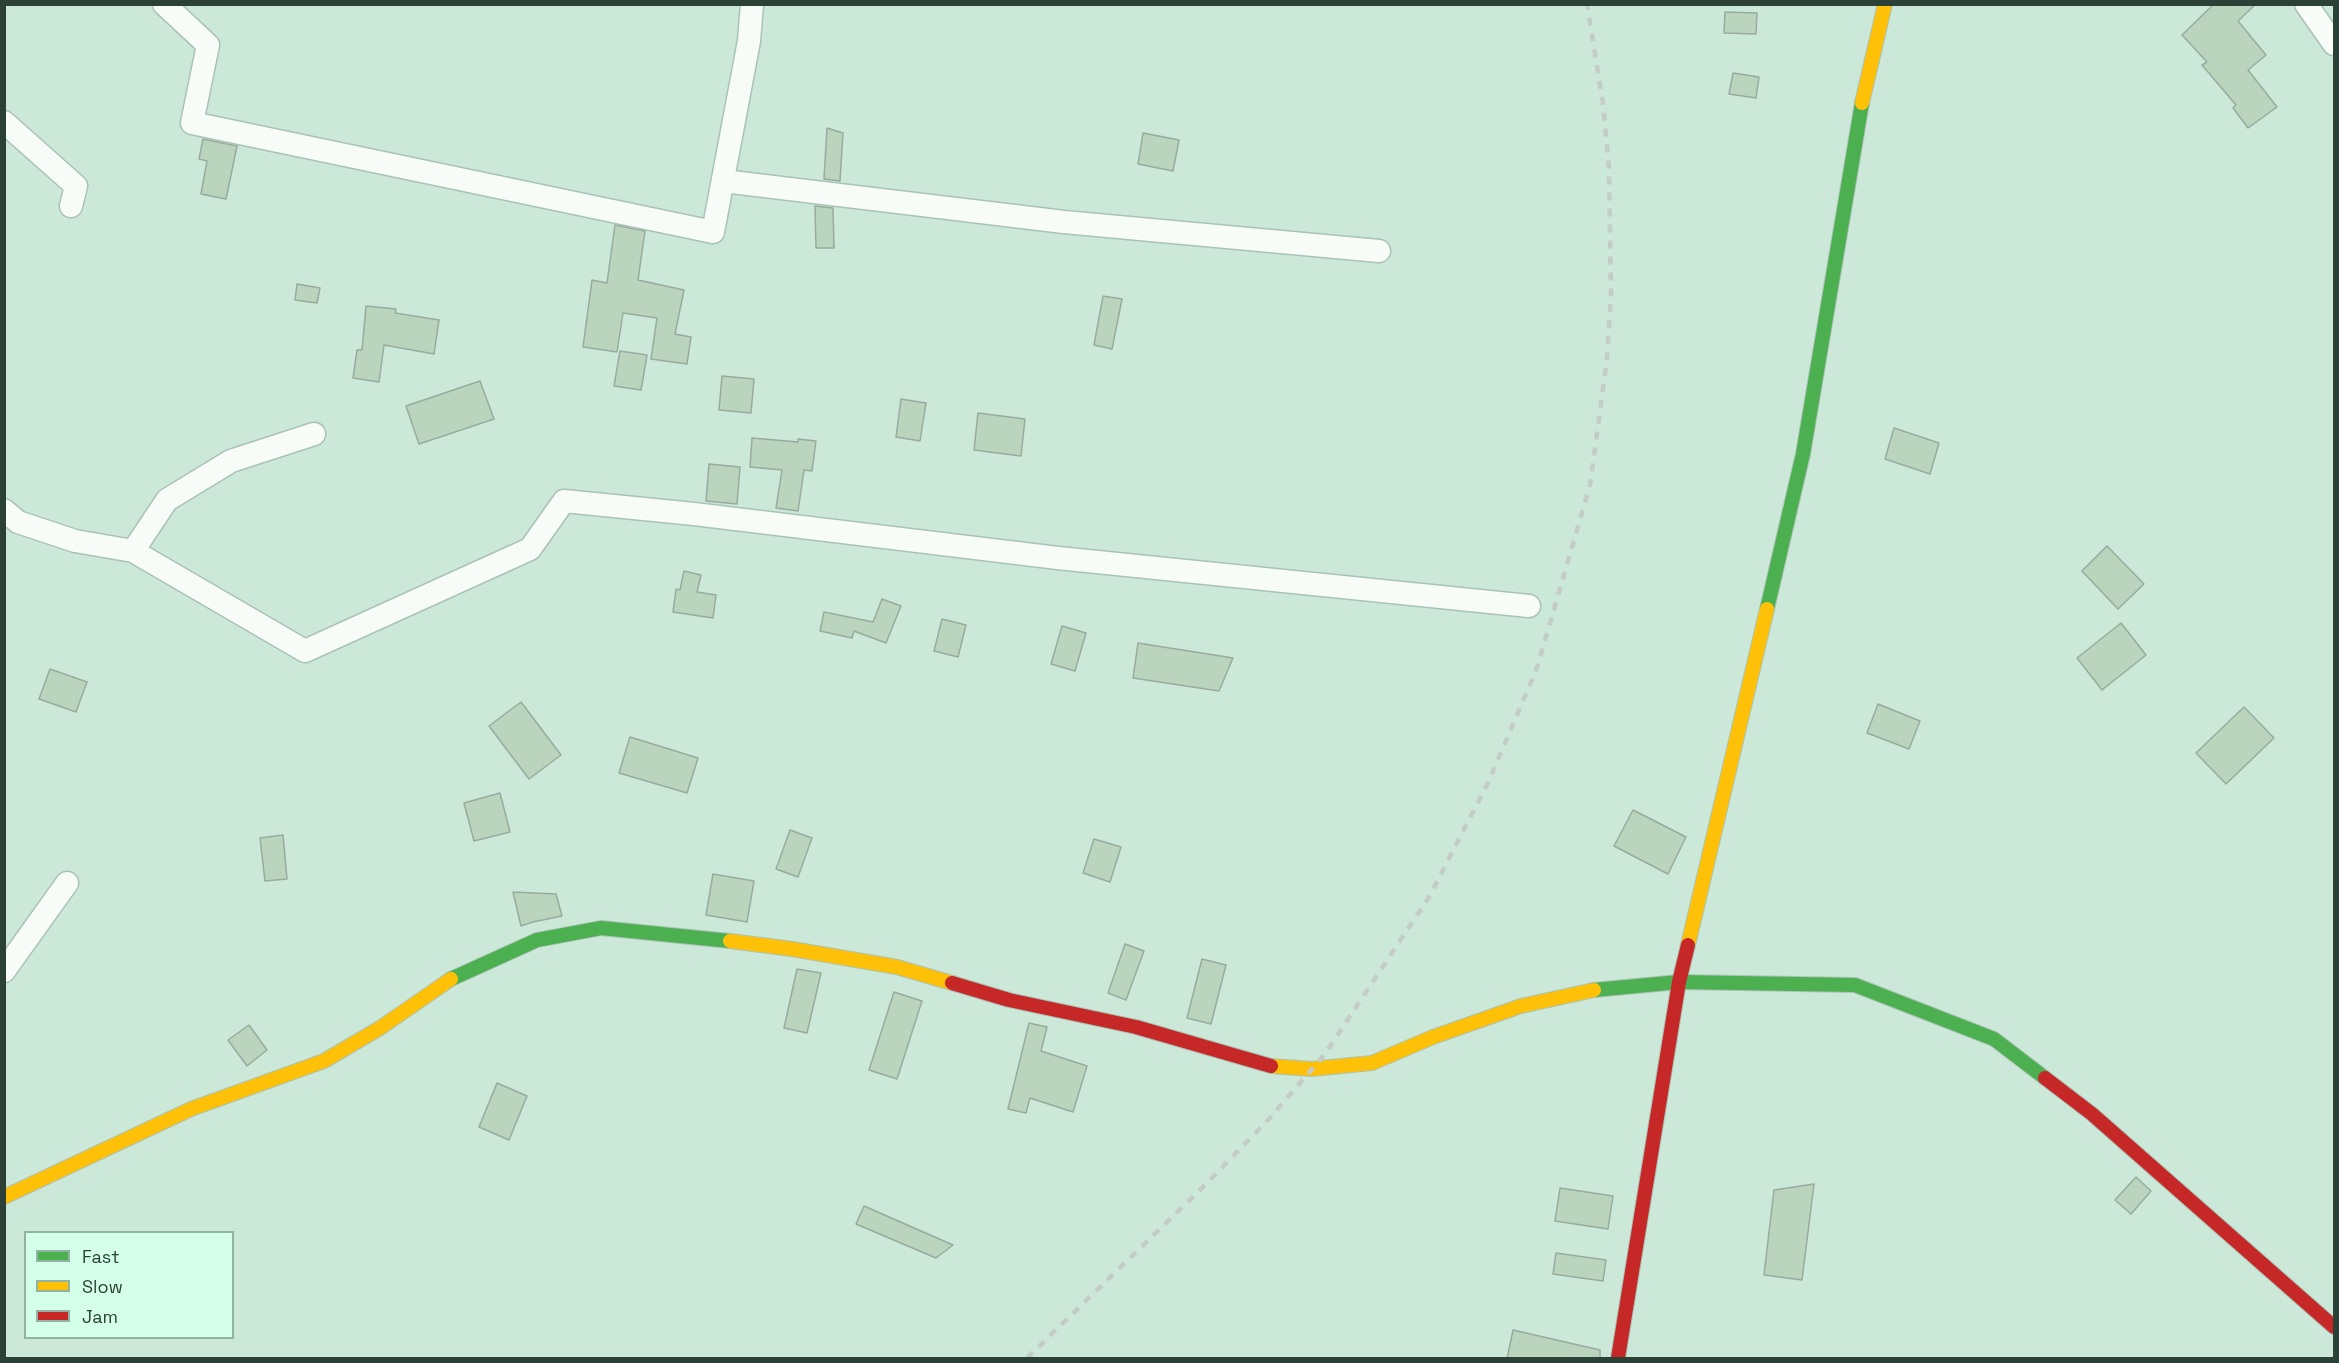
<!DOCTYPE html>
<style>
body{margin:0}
#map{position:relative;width:2339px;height:1363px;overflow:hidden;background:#cbe8d9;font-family:"Space Grotesk",sans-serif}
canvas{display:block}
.frame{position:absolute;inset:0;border:6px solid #2c4136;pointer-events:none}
.legend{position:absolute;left:24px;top:1231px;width:210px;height:108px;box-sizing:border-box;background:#d4ffe8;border:2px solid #91b3a1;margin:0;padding:8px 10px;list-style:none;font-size:18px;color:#2c4136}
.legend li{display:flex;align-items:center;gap:12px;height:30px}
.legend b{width:30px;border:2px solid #91b3a1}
</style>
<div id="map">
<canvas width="2339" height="1363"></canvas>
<div class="frame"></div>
<ul class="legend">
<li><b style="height:8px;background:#4caf50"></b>Fast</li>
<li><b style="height:8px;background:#ffc107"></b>Slow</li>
<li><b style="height:8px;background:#c62828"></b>Jam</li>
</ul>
</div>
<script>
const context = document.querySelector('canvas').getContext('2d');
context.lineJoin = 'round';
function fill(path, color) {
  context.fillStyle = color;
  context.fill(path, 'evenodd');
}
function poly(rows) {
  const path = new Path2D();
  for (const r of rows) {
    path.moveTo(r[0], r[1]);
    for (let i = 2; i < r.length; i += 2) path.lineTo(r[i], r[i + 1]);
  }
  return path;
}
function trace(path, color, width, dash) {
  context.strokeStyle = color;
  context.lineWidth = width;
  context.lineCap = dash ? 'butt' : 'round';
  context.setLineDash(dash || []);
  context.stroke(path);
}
const building = poly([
 [2214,4,2256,4,2238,21,2266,55,2248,70,2277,107,2248,128,2233,108,2236,105,2202,65,2207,62,2182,35,2214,4],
 [1725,12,1757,13,1756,34,1724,33,1725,12],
 [1733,73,1759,77,1756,98,1729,94,1733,73],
 [827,128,843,133,840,181,824,179,827,128],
 [1143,133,1179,140,1173,171,1138,164,1143,133],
 [203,139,237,146,226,199,201,194,207,161,199,159,203,139],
 [815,206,833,208,834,248,816,248,815,206],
 [615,225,645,231,638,280,684,290,675,334,691,337,687,364,651,359,657,318,623,313,617,352,583,347,592,280,607,283,615,225],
 [297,284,320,288,317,303,295,300,297,284],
 [1103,296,1122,299,1112,349,1094,345,1103,296],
 [366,306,396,309,395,313,439,320,434,354,384,345,379,382,353,378,357,350,362,350,366,306],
 [620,351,647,355,641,390,614,386,620,351],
 [722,376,754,379,751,413,719,410,722,376],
 [480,381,494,419,419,444,406,406,480,381],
 [901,399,926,403,920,441,896,437,901,399],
 [978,413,1025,419,1021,456,974,450,978,413],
 [1894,428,1939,443,1930,474,1885,459,1894,428],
 [752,438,798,442,798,439,816,441,812,471,804,470,798,511,776,508,782,470,750,467,752,438],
 [709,464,740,467,737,504,706,501,709,464],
 [2107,546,2144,584,2118,609,2082,571,2107,546],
 [684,571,701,575,697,592,716,595,713,618,673,612,676,589,680,590,684,571],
 [882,599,901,606,886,643,854,631,852,638,820,631,824,612,873,622,882,599],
 [942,619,966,625,958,657,934,651,942,619],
 [2121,623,2146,655,2102,690,2077,658,2121,623],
 [1062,626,1086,633,1075,671,1051,664,1062,626],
 [1138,643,1233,658,1219,691,1133,678,1138,643],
 [50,669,87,682,76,712,39,699,50,669],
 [521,702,561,755,529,779,489,726,521,702],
 [1878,704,1920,721,1909,749,1867,733,1878,704],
 [2244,707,2274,738,2226,784,2196,753,2244,707],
 [630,737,698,758,687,793,619,773,630,737],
 [500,793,510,832,474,841,464,803,500,793],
 [1633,810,1686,837,1668,874,1614,846,1633,810],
 [790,830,812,838,798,877,776,869,790,830],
 [283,835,287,879,265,881,260,838,283,835],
 [1094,839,1121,847,1110,882,1083,873,1094,839],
 [713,874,754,881,747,922,706,915,713,874],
 [513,892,556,894,562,916,533,922,521,926,513,892],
 [1125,944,1144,951,1126,1000,1108,993,1125,944],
 [1202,959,1226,965,1211,1024,1187,1018,1202,959],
 [797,969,821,973,807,1033,784,1028,797,969],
 [894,992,922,1001,897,1079,869,1070,894,992],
 [1029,1023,1047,1027,1041,1051,1087,1066,1073,1112,1030,1098,1026,1113,1008,1109,1029,1023],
 [249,1025,267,1050,247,1066,228,1040,249,1025],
 [497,1083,527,1096,509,1140,479,1127,497,1083],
 [2136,1177,2151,1191,2131,1214,2115,1200,2136,1177],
 [1814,1184,1802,1280,1764,1275,1774,1190,1814,1184],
 [1560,1188,1613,1196,1608,1229,1555,1221,1560,1188],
 [864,1206,953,1245,936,1258,856,1224,864,1206],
 [1556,1253,1606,1260,1603,1281,1553,1274,1556,1253],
 [1513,1330,1600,1350,1600,1359,1507,1359,1513,1330]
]);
const street = poly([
 [164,4,208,45,192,123,713,232,749,41,752,4],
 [2306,4,2334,44],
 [4,122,76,186,71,206],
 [723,181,1064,222,1379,251],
 [4,510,18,522,75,541,133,551,305,651,530,549,564,501,694,514,1058,558,1529,606],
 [133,551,167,500,231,461,314,434],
 [4,971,67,883]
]);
const fast = poly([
 [1767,609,1803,454,1862,103],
 [451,979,537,940,601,928,730,941],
 [1594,990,1679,982,1855,985,1994,1039,2045,1078]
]);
const slow = poly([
 [1862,103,1885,4],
 [730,941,792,949,897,967,952,983],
 [1688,945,1767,609],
 [1271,1066,1311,1069,1372,1063,1433,1037,1521,1006,1594,990],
 [4,1197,191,1109,324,1061,380,1028,451,979]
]);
const jam = poly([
 [952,983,1009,1000,1136,1027,1271,1066],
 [2045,1078,2092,1114,2334,1327],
 [1618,1358,1679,982,1688,945]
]);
const rail = poly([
 [1027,1358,1202,1188,1269,1119,1325,1054,1429,897,1488,783,1537,668,1590,485,1607,359,1611,295,1609,168,1603,104,1587,4]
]);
fill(building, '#bad4be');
trace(building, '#98ab9d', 1.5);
trace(street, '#abc2b6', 25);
trace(fast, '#abc2b6', 16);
trace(slow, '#abc2b6', 16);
trace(jam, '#abc2b6', 16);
trace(street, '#f7fcf9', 22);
trace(fast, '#4caf50', 14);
trace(slow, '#ffc107', 14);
trace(jam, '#c62828', 14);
trace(rail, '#c3ccc7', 4.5, [8, 8]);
</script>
